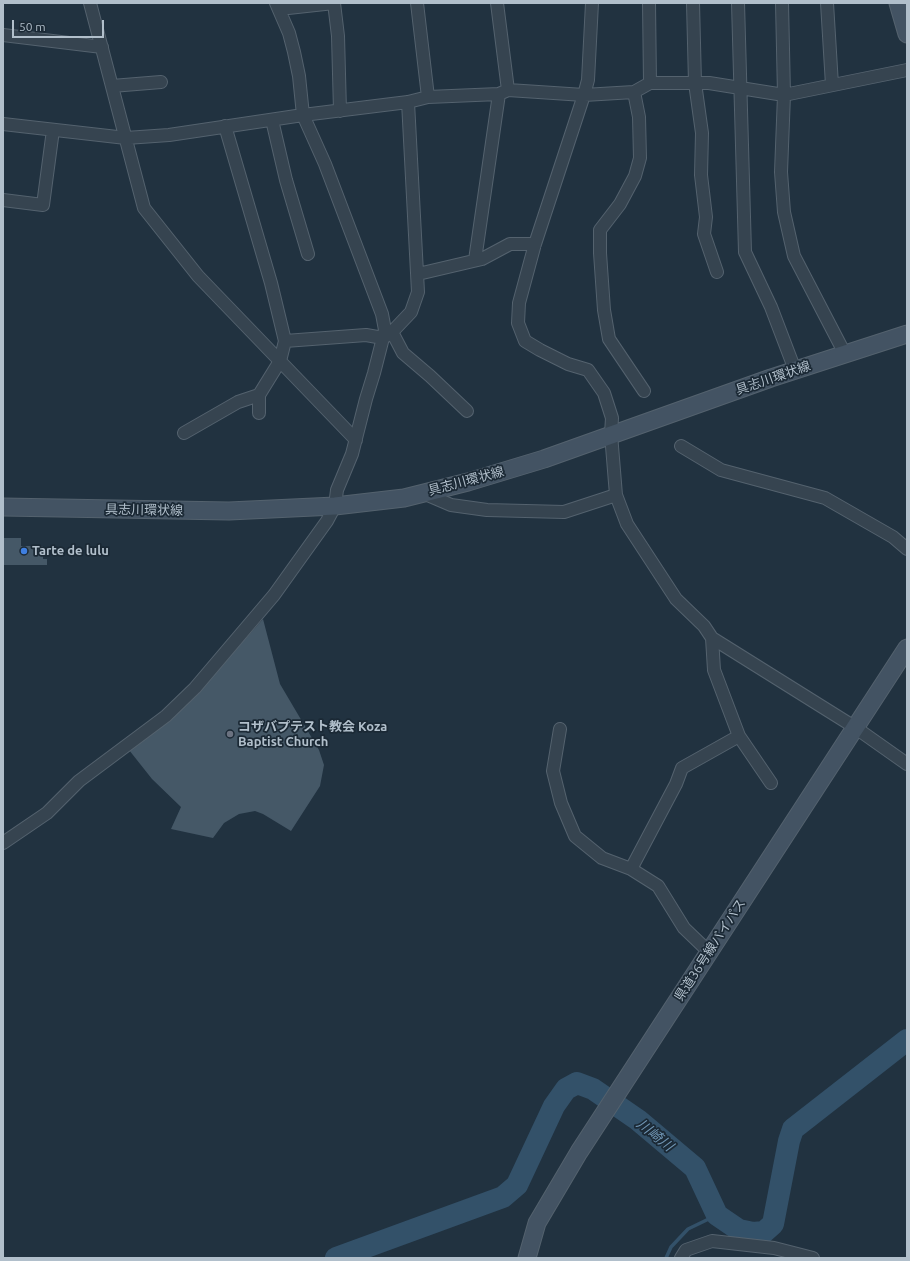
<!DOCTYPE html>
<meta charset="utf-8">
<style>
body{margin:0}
#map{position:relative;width:910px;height:1261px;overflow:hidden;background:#213240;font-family:Ubuntu,sans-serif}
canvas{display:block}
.frame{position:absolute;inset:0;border:4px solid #b1bfcb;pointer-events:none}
.scale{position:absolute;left:12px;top:20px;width:92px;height:18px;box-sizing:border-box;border:2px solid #b1bfcb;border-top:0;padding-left:5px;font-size:12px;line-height:14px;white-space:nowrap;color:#b1bfcb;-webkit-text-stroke:3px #1b2935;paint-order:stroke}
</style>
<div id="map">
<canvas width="910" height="1261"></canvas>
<div class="frame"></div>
<div class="scale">50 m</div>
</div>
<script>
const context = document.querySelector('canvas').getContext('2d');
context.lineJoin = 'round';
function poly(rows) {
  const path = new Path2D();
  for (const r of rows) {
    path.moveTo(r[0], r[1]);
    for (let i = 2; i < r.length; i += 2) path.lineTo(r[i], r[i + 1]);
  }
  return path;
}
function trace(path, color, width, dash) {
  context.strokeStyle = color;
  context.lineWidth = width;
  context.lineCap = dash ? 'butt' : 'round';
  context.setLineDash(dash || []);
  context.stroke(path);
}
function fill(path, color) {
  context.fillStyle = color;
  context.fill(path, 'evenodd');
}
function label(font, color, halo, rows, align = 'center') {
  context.font = font + ' Ubuntu,"Noto Sans JP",sans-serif';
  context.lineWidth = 3.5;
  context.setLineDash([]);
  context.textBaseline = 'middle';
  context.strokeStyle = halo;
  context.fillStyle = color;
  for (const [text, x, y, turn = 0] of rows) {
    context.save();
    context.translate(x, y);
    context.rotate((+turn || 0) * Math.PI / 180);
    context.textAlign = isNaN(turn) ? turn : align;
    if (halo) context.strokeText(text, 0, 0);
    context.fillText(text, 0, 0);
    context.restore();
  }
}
const stream = poly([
 [666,1258,671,1247,688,1229,717,1215]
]);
const river = poly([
 [336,1258,503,1197,517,1185,554,1106,566,1089,577,1083,593,1089,638,1120,695,1168,717,1215,739,1230,753,1233,764,1232,773,1224,789,1141,793,1129,907,1040]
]);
const building = poly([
 [4,538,21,538,21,546,43,546,43,559,47,559,47,565,4,565],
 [263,619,280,684,319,750,324,765,320,786,291,831,263,814,255,811,239,814,224,823,213,838,171,829,181,807,152,779,129,750,199,691]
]);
const street = poly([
 [90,3,144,208,198,276,356,440],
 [280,3,279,9,334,3],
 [334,3,338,36,340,111],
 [417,3,428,97],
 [497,3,508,90],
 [592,3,588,80,584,95,535,244,519,303,518,323,525,341,540,350,568,364,588,370,604,393,612,418,611,434,616,495,627,524,676,599,704,626,712,638,856,728,907,764],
 [649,3,650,83],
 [693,3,695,83,702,133,701,175,706,217,704,234,717,272],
 [738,3,745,252,771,307,795,370],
 [782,3,784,95,781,172,784,212,794,256,845,354],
 [827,3,832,85],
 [3,35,102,47],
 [112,86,161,82],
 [634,92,639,117,640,158,635,176,620,204,600,230,600,253,604,310,609,339,644,391],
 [272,120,286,180,308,254],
 [3,124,126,138,169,135,303,115,408,102,428,97,499,94,508,90,584,95,634,92,650,83,709,83,784,95,907,70],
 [3,200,43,205,53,130],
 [475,260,499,94],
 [418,274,482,259,510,244,535,244],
 [392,332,403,353,430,376,467,411],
 [285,341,366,335,383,338,392,332,411,312,418,292,408,102],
 [259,413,259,395],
 [184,433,238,402,259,395,280,361,285,341,271,283,225,126],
 [681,446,721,470,825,498,893,537,907,549],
 [423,493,451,505,487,510,564,512,616,495],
 [712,638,714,670,739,736,771,783],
 [560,729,553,771,561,803,575,836,602,858,631,869,658,886,684,928,709,952],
 [3,843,47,813,79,781,166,716,195,688,274,595,327,521,335,506,337,490,352,454,366,399,374,373,385,330,382,314,325,164,303,115,299,76,294,52,289,33,276,3],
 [631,869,676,784,682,768,739,736],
 [681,1258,686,1250,712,1241,774,1248,813,1258]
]);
const secondary = poly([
 [898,3,907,34],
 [3,507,229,511,335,506,404,498,468,482,544,459,771,378,907,334],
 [527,1258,537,1223,579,1152,907,648]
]);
const markers = [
 [24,551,4,"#3f7fe0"],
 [230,734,4,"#6b7280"]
];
const streetNames = [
 ["具志川環状線",773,378,-19],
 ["具志川環状線",466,481,-15],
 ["具志川環状線",144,510,1],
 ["県道36号線バイパス",710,950,-57]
];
const poiNames = [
 ["Tarte de lulu",32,551],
 ["コザバプテスト教会 Koza",238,727],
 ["Baptist Church",238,742]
];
const waterNames = [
 ["川崎川",655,1135,39]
];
trace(stream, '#335169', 3.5);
trace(river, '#335169', 22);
fill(building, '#455867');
trace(street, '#54626e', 14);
trace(secondary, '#54626e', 19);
trace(street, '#364450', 12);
trace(secondary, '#435363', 17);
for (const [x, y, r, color] of markers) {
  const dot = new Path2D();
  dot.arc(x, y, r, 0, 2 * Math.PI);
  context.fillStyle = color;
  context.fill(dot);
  trace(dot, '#1b2935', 1.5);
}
label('13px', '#b1bfcb', '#1b2935', streetNames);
label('bold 13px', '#b1bfcb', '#1b2935', poiNames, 'left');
label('italic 14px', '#6f94b2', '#1b2935', waterNames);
</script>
